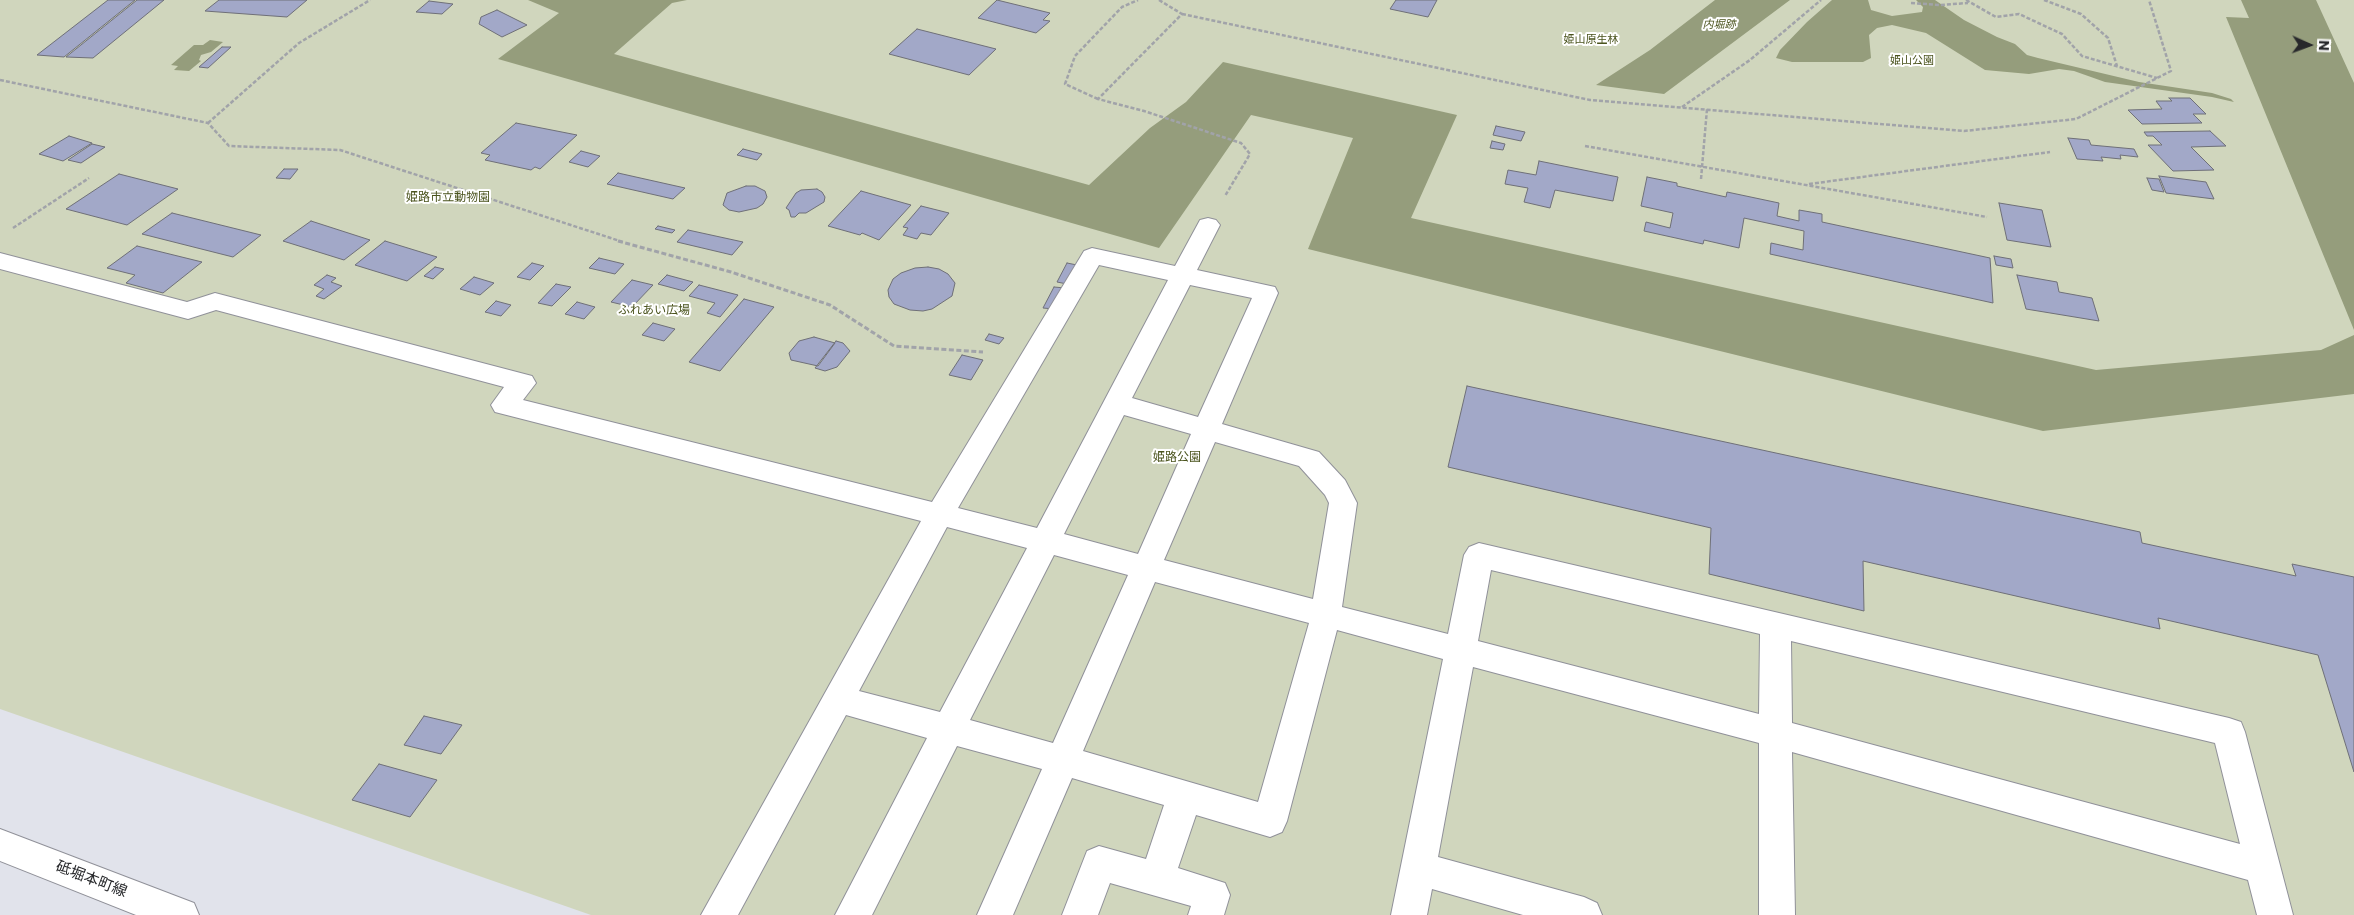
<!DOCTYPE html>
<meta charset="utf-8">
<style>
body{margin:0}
#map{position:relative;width:2354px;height:915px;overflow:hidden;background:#e1e3eb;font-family:Poppins,sans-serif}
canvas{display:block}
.north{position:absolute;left:2284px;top:20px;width:50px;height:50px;-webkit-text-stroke:4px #fff;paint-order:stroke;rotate:92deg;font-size:14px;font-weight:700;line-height:20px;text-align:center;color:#27282b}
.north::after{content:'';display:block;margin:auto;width:18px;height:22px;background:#27282b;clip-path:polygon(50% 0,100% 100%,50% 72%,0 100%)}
</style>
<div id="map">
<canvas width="2354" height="915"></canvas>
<div class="north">N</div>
</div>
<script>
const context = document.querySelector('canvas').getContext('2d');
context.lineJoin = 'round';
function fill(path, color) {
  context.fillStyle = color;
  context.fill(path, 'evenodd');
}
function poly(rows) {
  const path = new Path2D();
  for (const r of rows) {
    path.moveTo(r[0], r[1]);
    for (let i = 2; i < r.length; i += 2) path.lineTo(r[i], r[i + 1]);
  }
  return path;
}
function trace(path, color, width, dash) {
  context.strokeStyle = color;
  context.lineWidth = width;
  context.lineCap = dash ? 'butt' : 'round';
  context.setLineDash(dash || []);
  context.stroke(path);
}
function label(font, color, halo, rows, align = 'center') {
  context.font = font + ' Poppins,"Noto Sans JP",sans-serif';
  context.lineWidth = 4;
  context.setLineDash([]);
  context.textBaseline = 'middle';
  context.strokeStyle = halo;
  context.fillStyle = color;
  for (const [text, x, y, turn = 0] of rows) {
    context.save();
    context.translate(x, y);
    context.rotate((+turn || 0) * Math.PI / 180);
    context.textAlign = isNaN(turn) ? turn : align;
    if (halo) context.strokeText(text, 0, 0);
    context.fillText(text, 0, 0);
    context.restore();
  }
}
const green = poly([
 [0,0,2354,0,2354,915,591,915,0,709]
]);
const water = poly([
 [528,0,687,0,672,3,614,54,1089,185,1150,128,1186,102,1223,62,1457,115,1411,218,2096,370,2321,350,2354,335,2354,394,2043,431,1308,249,1353,138,1251,115,1159,248,498,59,559,13],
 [1715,0,1790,0,1664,94,1596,85,1650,50],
 [1832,0,1868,0,1871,10,1892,16,1922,12,1923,7,1916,0,1935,0,1964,20,1997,37,2015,44,2027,55,2038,58,2139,82,2212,93,2231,99,2234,102,2212,97,2105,82,2074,71,2059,69,2029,74,1985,70,1926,33,1892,25,1877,28,1869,35,1871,58,1863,62,1792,62,1776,58,1780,50,1807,22],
 [2241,0,2316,0,2354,83,2354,330,2226,17,2249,18],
 [210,40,223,42,211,52,201,55,199,60,201,61,189,71,174,70,178,66,171,65,194,45,203,45]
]);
const building = poly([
 [108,0,135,0,64,57,37,55,108,0],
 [137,0,164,0,93,58,66,57,137,0],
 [219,0,307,0,287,17,205,11,219,0],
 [997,0,1050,13,1043,20,1050,21,1036,33,978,18,997,0],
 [1396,0,1437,0,1428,17,1390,9,1396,0],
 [429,1,453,4,442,14,416,12,429,1],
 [497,10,527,25,502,37,479,24,481,17,497,10],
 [917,29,996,49,969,75,889,54,917,29],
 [222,47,231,47,208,68,199,67,222,47],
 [2169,98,2190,98,2206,114,2193,114,2202,123,2142,124,2128,110,2162,109,2156,101,2172,101,2169,98],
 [516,123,577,135,540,169,535,167,531,170,485,160,490,155,481,153,516,123],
 [1496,126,1525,132,1521,141,1493,135,1496,126],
 [2210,131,2226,146,2191,147,2214,170,2173,171,2148,145,2162,145,2153,136,2147,136,2144,132,2210,131],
 [69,136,92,143,63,161,39,154,69,136],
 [2068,138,2089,140,2091,145,2134,149,2138,157,2120,155,2121,159,2101,157,2103,161,2077,159,2068,138],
 [1492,141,1505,144,1503,150,1490,148,1492,141],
 [92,144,105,147,81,163,68,160,92,144],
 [743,149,762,154,757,160,737,155,743,149],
 [581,151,600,156,588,167,569,162,581,151],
 [1539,161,1618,177,1613,201,1555,190,1550,208,1524,202,1528,188,1505,184,1508,170,1536,175,1539,161],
 [284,169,298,169,290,179,276,178,284,169],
 [618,173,685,188,673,199,607,184,618,173],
 [119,174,178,189,127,225,66,209,119,174],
 [2159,176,2206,182,2214,199,2166,193,2159,176],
 [1647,177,1677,183,1677,186,1726,197,1727,192,1779,203,1777,216,1799,221,1799,210,1822,214,1822,222,1990,258,1993,303,1770,254,1771,243,1803,250,1804,231,1744,218,1739,248,1704,240,1703,244,1644,231,1646,222,1670,228,1673,213,1641,206,1647,177],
 [2147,178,2159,179,2164,192,2152,190,2147,178],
 [746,186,755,186,765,191,767,197,763,204,757,208,739,212,729,210,723,205,727,193,746,186],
 [817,189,822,192,825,197,824,202,806,213,799,213,795,217,791,217,789,210,786,208,796,193,801,190,817,189],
 [861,191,911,205,879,240,862,233,860,235,828,226,861,191],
 [1999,203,2042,210,2051,247,2007,240,1999,203],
 [921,206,949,213,931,235,921,233,917,239,903,235,908,228,903,227,921,206],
 [172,213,261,235,233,257,142,234,172,213],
 [311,221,370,240,344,260,283,241,311,221],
 [658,226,675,230,672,233,655,229,658,226],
 [688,230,743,242,732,255,677,242,688,230],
 [385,241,437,257,407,281,355,265,385,241],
 [137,246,202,262,163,293,126,283,135,275,107,268,137,246],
 [1994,256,2011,259,2013,268,1996,265,1994,256],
 [599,258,624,264,615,274,589,268,599,258],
 [532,263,544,266,530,280,517,277,532,263],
 [1067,263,1077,265,1067,284,1057,282,1067,263],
 [435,267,444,269,433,279,424,276,435,267],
 [928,267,939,269,948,274,955,283,952,296,932,309,923,311,910,310,894,304,889,297,888,290,893,279,901,273,915,268,928,267],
 [327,275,336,278,331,282,342,286,324,299,316,296,324,289,314,285,327,275],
 [667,275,693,282,684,291,658,284,667,275],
 [2017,275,2057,282,2059,292,2092,298,2099,321,2026,309,2017,275],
 [474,277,494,283,480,295,460,289,474,277],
 [632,280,653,285,632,307,611,302,632,280],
 [556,284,571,287,552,306,538,303,556,284],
 [699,285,738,295,720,317,707,313,715,303,689,296,699,285],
 [1054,287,1065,288,1054,309,1043,308,1054,287],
 [744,299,774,307,720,371,689,362,744,299],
 [496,301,511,305,501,316,485,312,496,301],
 [577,302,595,307,584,319,565,314,577,302],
 [653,323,675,329,664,341,642,335,653,323],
 [989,334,1004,338,999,344,985,340,989,334],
 [814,337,835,343,818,366,791,360,789,353,799,341,814,337],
 [836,341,843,343,850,351,837,367,825,371,815,368,836,341],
 [962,355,983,360,971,380,949,375,962,355],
 [1467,386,2140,532,2142,543,2296,576,2292,564,2354,577,2354,772,2318,655,2158,618,2160,629,1863,561,1864,611,1709,574,1711,528,1448,467,1467,386],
 [424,716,462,725,441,754,404,745,424,716],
 [379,764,437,780,410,817,352,800,379,764]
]);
const pathFar1 = poly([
 [1159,0,1182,14,1098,99,1144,111,1241,143,1250,154,1225,196],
 [1966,0,1996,17,2019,14,2062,34,2082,56,2157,78],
 [2044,0,2081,14,2108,38,2117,66],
 [1911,3,1940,5,1968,3],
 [1182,14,1590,100,1964,131,2076,119,2171,71,2149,0],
 [0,80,208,123,229,146,340,150,623,242],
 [1098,99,1065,84,1075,56,1122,7,1138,0],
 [1682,107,1750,60,1821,0],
 [208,123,299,43,370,0],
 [1585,146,1987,217],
 [1701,179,1707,109],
 [1809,184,2050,152],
 [13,228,89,178]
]);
const path = poly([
 [618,241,731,272,830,305,894,346,983,352]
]);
const minor = poly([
 [1208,218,1216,220,1220,225,1197,270,1275,287,1278,293,1222,424,1319,452,1345,480,1357,503,1342,607,1448,634,1464,555,1469,547,1479,543,2229,718,2241,722,2245,732,2293,915,2257,915,2248,880,1792,752,1795,915,1759,915,1759,743,1473,667,1438,857,1584,897,1597,903,1602,915,1523,915,1432,889,1427,915,1391,915,1443,659,1337,630,1287,821,1282,832,1270,837,1196,815,1178,868,1225,883,1230,895,1224,915,1188,915,1191,906,1110,883,1098,915,1062,915,1087,851,1099,846,1146,859,1164,805,1072,778,1013,915,977,915,1042,769,957,746,872,915,835,915,927,738,846,715,738,915,701,915,921,521,495,412,491,405,504,387,216,310,188,319,0,269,0,253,187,302,215,293,532,376,536,383,523,400,932,502,1084,251,1092,248,1175,266,1200,220,1208,218],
 [1099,265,1168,280,1037,528,958,508,1099,265],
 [1190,285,1252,298,1198,417,1132,398,1190,285],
 [1124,415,1191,434,1138,554,1064,534,1124,415],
 [1215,442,1299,466,1325,495,1329,503,1313,599,1164,560,1215,442],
 [947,527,1027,548,940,712,859,691,947,527],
 [1054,555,1128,575,1053,743,970,720,1054,555],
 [1491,570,1760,634,1759,714,1478,641,1491,570],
 [1155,582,1309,623,1258,802,1083,751,1155,582],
 [1791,641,2215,743,2240,844,1792,723,1791,641]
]);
const major = poly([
 [0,829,194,903,199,915,136,915,0,861,0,829]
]);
const farWaternames = [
 ["内堀跡",1719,25]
];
const farParknames = [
 ["姫山原生林",1591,40],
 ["姫山公園",1912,61]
];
const parkNames = [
 ["姫路市立動物園",448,198],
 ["ふれあい広場",654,311],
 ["姫路公園",1177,458]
];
const nearStreetnames = [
 ["砥堀本町線",91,880,21]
];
fill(green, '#d0d6bd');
fill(water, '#959d7c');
fill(building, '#a2a8c8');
trace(building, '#6f7078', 1);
trace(minor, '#909199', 2);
trace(major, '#909199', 2);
trace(pathFar1, '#a1a3a9', 2.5, [4, 2]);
trace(path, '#a1a3a9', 3, [5, 2.5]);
fill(minor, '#fff');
fill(major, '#fff');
label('italic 11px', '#4c551f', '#fff', farWaternames);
label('11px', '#4a531d', '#fff', farParknames);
label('12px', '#4a531d', '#fff', parkNames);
label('15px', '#27282b', '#fff', nearStreetnames);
</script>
